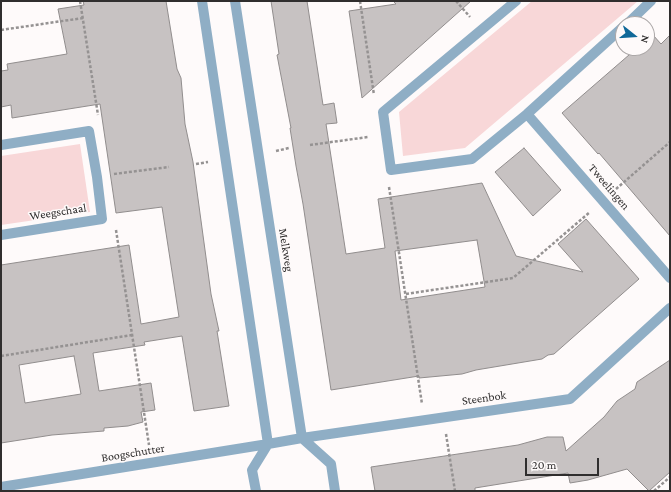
<!DOCTYPE html>
<style>
body{margin:0}
#map{position:relative;width:671px;height:492px;overflow:hidden;background:#fefafa;font-family:"Crimson Pro",serif}
canvas{display:block}
.frame{position:absolute;inset:0;border:2px solid #302e2e;pointer-events:none}
.north{position:absolute;left:615px;top:16px;width:40px;height:40px;box-sizing:border-box;background:#fefafa;border:1px solid #aca8a8;border-radius:50%;rotate:107deg;font-size:11px;font-weight:700;line-height:16px;text-align:center;color:#302e2e}
.north::after{content:'';display:block;margin:auto;width:14px;height:18px;background:#106999;clip-path:polygon(50% 0,100% 100%,50% 72%,0 100%)}
.scale{position:absolute;left:525px;top:458px;width:74px;height:18px;box-sizing:border-box;border:2px solid #302e2e;border-top:0;padding-left:5px;font-size:12px;line-height:14px;white-space:nowrap;color:#302e2e;-webkit-text-stroke:3px #fefafa;paint-order:stroke}
</style>
<div id="map">
<canvas width="671" height="492"></canvas>
<div class="frame"></div>
<div class="north">N</div>
<div class="scale">20 m</div>
</div>
<script>
const context = document.querySelector('canvas').getContext('2d');
context.lineJoin = 'round';
function fill(path, color) {
  context.fillStyle = color;
  context.fill(path, 'evenodd');
}
function poly(rows) {
  const path = new Path2D();
  for (const r of rows) {
    path.moveTo(r[0], r[1]);
    for (let i = 2; i < r.length; i += 2) path.lineTo(r[i], r[i + 1]);
  }
  return path;
}
function trace(path, color, width, dash) {
  context.strokeStyle = color;
  context.lineWidth = width;
  context.lineCap = dash ? 'butt' : 'round';
  context.setLineDash(dash || []);
  context.stroke(path);
}
function label(font, color, halo, rows, align = 'center') {
  context.font = font + ' "Crimson Pro",serif';
  context.lineWidth = 3;
  context.setLineDash([]);
  context.textBaseline = 'middle';
  context.strokeStyle = halo;
  context.fillStyle = color;
  for (const [text, x, y, turn = 0] of rows) {
    context.save();
    context.translate(x, y);
    context.rotate((+turn || 0) * Math.PI / 180);
    context.textAlign = isNaN(turn) ? turn : align;
    if (halo) context.strokeText(text, 0, 0);
    context.fillText(text, 0, 0);
    context.restore();
  }
}
const green = poly([
 [532,1,638,1,465,148,403,156,399,112],
 [80,144,90,212,1,225,1,156]
]);
const building = poly([
 [83,1,166,1,177,69,181,78,185,124,193,162,211,294,219,331,217,331,229,406,194,411,182,336,144,342,145,345,93,353,99,391,151,383,155,410,141,412,143,422,128,426,104,428,104,431,52,435,1,443,1,265,129,245,141,324,179,317,162,207,116,213,100,104,12,118,11,105,1,107,1,71,8,70,7,64,67,54,58,9,84,5,83,1],
 [74,356,81,394,25,403,19,365,74,356],
 [271,1,307,1,323,105,334,103,337,123,326,124,346,254,385,248,378,199,482,183,516,256,583,272,558,244,586,219,639,279,554,354,548,355,542,359,476,370,462,374,419,378,419,376,331,390,303,204,296,166,290,128,291,128,277,55,279,54,271,1],
 [477,240,485,287,401,300,395,251,477,240],
 [393,1,471,1,362,98,349,11,396,4,393,1],
 [653,35,661,44,670,35,670,236,599,153,598,154,562,113,637,48,647,48,647,39,653,35],
 [524,148,561,190,533,216,495,172,524,148],
 [670,360,670,472,649,491,627,469,588,480,570,483,568,473,475,488,475,491,375,491,371,467,518,445,547,437,563,437,566,451,604,417,617,401,635,389,637,382,670,360]
]);
const path = poly([
 [80,1,98,115],
 [360,1,374,95],
 [456,1,470,17],
 [1,30,83,18],
 [310,145,368,137],
 [276,151,289,148],
 [196,164,208,162],
 [114,174,169,167],
 [389,187,422,404],
 [616,189,670,142],
 [116,230,149,445],
 [406,294,513,278,590,212],
 [1,356,132,335],
 [446,434,455,491],
 [654,491,670,477]
]);
const minor = poly([
 [202,1,268,444,252,470,256,491],
 [235,1,302,438,331,464,335,491],
 [516,1,383,112,391,170,472,159,527,114,623,27],
 [627,24,651,1],
 [527,114,670,278],
 [1,145,89,131,97,177,102,219,1,235],
 [1,487,268,444,302,438,570,399,670,308]
]);
const streetNames = [
 ["Tweelingen",609,187,49],
 ["Weegschaal",58,212,-9],
 ["Melkweg",286,250,81],
 ["Steenbok",484,398,-8],
 ["Boogschutter",133,453,-9]
];
fill(green, '#f8d7d8');
fill(building, '#c7c2c2');
trace(building, '#918d8d', 1);
trace(path, '#959292', 2.5, [3, 2]);
trace(minor, '#8faec5', 10);
label('12px', '#302e2e', '#fefafa', streetNames);
</script>
